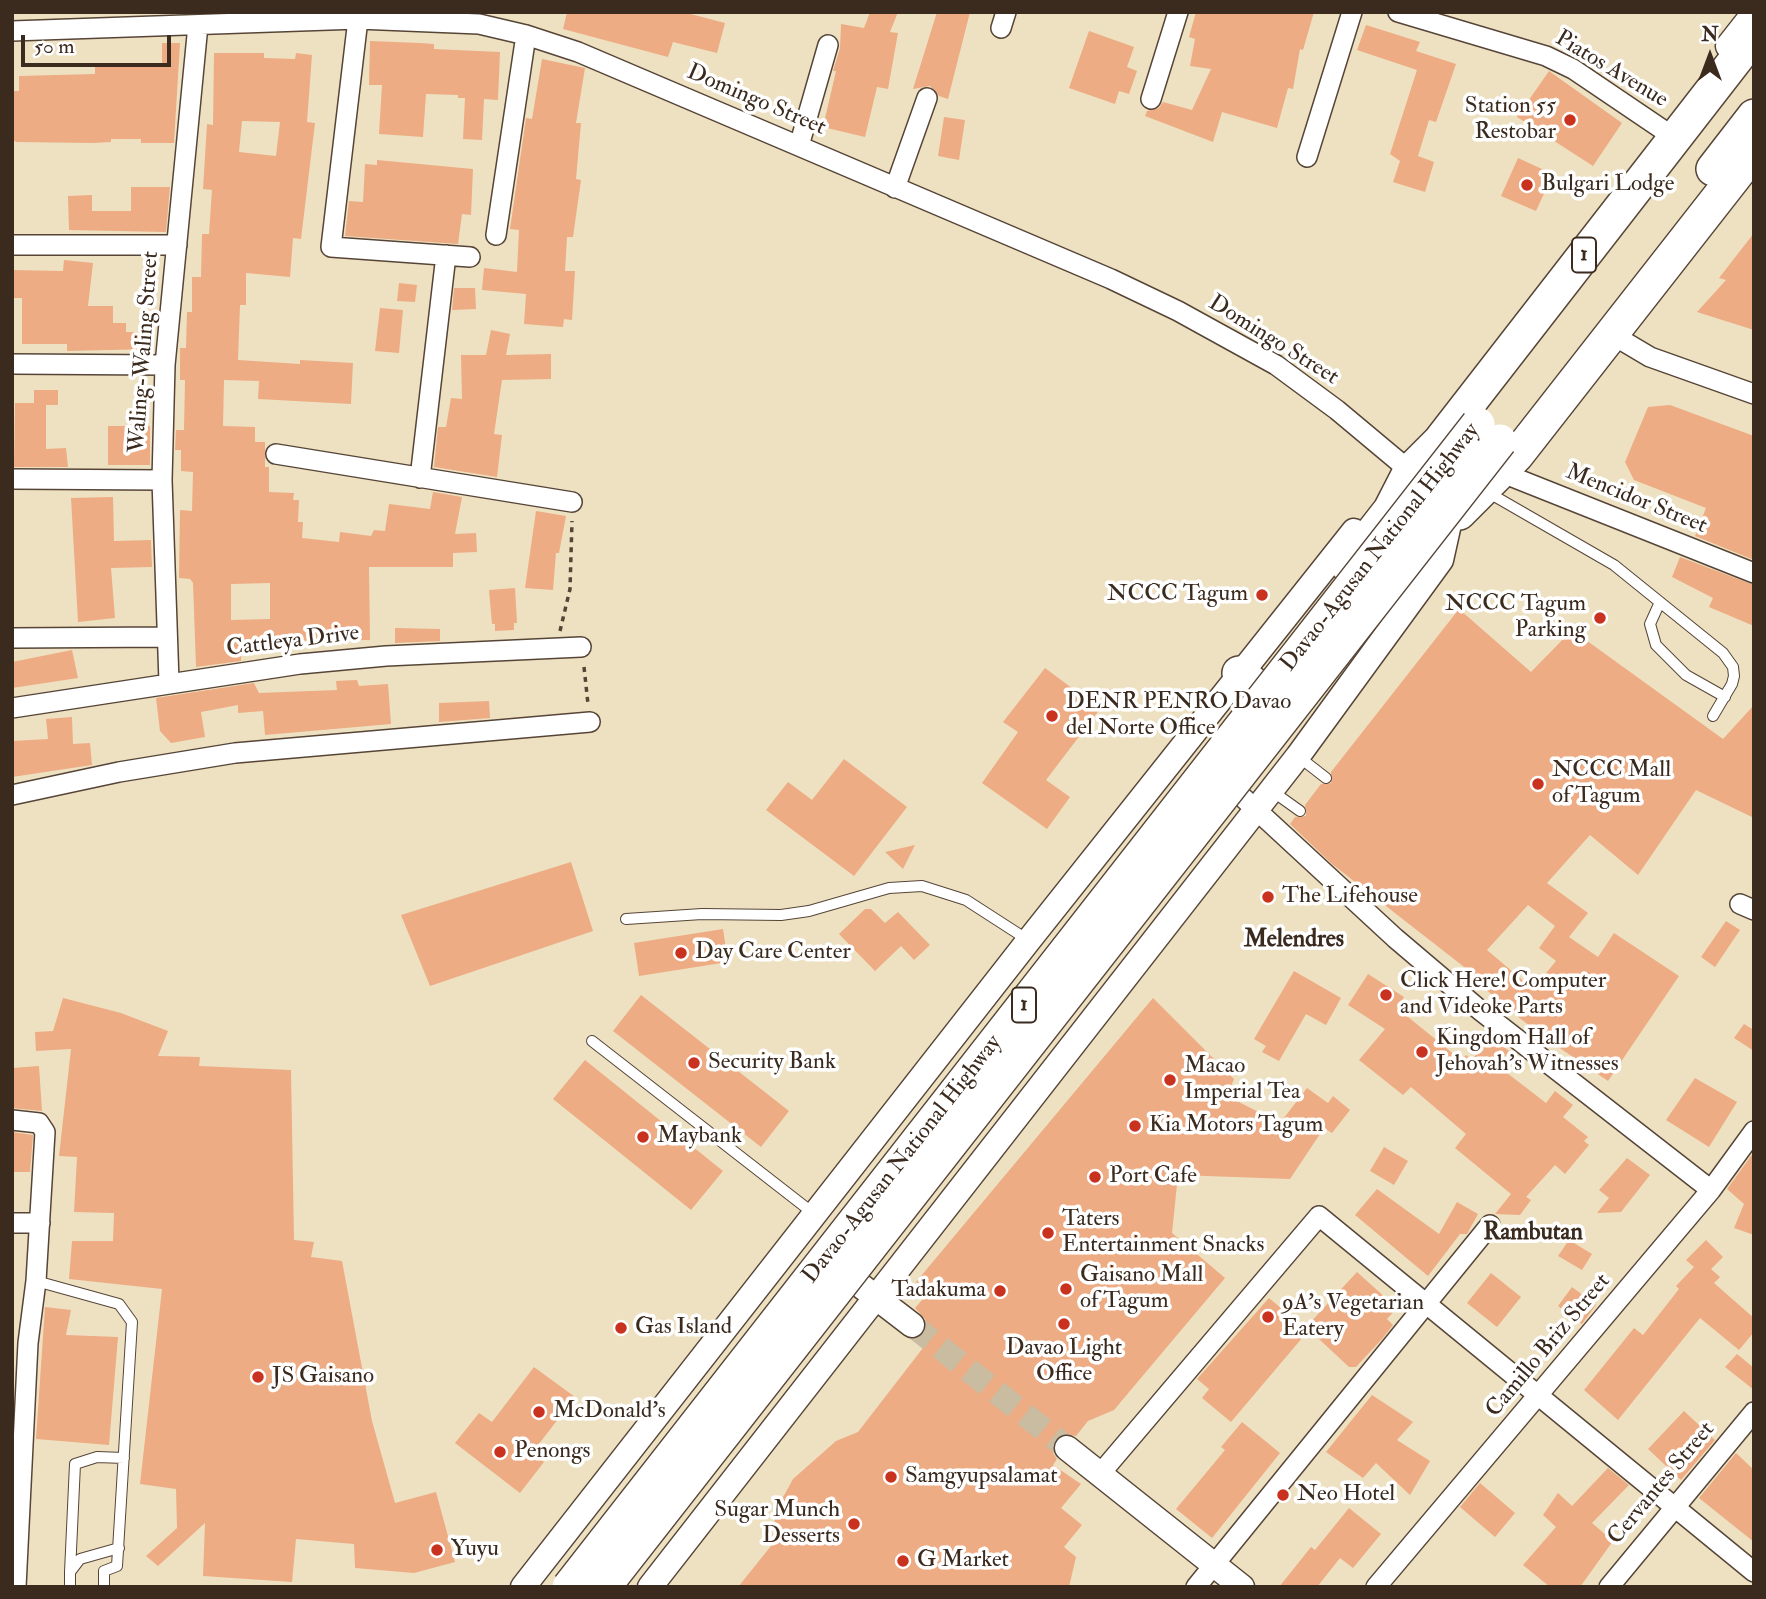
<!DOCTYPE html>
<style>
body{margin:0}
#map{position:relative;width:1766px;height:1599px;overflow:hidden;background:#eee1c2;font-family:"IM FELL Double Pica",serif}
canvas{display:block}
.frame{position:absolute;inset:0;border:14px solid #3b2a1e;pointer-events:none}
.north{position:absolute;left:1675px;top:21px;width:70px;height:70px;-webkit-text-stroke:5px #fff;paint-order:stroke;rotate:0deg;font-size:19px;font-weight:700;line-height:28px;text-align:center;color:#3b2a1e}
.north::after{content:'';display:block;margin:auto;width:24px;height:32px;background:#3b2a1e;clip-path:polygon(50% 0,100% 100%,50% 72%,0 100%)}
.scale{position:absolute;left:21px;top:35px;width:150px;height:32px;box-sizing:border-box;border:4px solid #3b2a1e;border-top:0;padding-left:9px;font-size:21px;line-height:24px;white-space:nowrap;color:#3b2a1e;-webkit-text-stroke:5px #fff;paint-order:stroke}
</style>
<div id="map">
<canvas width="1766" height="1599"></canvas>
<div class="frame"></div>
<div class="north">N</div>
<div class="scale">50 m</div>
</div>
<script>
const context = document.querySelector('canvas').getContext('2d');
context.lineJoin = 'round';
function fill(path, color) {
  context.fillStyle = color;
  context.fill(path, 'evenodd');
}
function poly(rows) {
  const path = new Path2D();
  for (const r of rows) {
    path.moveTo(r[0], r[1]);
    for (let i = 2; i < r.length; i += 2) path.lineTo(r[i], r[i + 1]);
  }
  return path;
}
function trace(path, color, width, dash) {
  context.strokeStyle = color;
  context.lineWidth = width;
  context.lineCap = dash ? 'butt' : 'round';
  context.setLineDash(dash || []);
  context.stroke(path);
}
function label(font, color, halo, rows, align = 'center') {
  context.font = font + ' "IM FELL Double Pica",serif';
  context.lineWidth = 7;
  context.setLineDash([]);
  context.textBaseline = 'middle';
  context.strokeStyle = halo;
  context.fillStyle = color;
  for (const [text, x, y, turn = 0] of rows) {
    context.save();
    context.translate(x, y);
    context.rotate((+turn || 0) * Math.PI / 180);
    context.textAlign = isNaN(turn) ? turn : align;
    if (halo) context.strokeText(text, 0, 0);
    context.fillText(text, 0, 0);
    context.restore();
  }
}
const building = poly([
 [567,12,683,12,725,23,717,53,673,42,668,57,563,29],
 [870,12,898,12,890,32,898,33,888,89,877,87,865,137,823,127,836,71,833,71,840,48,841,24,864,28],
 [937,12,970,12,948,99,939,96,930,86,913,89],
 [1196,12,1314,12,1303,50,1300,49,1293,89,1288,88,1277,128,1222,112,1213,142,1145,116,1147,111,1159,108,1163,102,1192,110,1211,69,1190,66,1195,39,1189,37],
 [1366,25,1420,42,1416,51,1456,64,1436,122,1429,120,1418,156,1434,162,1425,192,1393,182,1400,161,1390,154,1417,70,1357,50],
 [1089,31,1134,47,1127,67,1137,71,1129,94,1119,91,1115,104,1069,88],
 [370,41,420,43,434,44,434,49,500,52,498,100,484,99,482,140,463,139,465,98,458,98,458,95,426,94,423,137,379,134,382,85,369,85],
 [162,43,180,43,174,143,141,143,141,139,111,139,111,142,93,143,16,142,12,139,12,91,19,91,19,76,95,74,95,64,162,64],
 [214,53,264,53,264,58,295,59,296,53,312,55,307,122,315,123,301,239,293,238,290,277,246,273,246,305,240,305,238,360,300,364,300,360,353,363,351,404,258,399,259,381,224,380,223,426,255,427,255,442,265,442,265,467,269,467,269,492,294,493,293,500,299,500,298,522,303,522,302,538,339,542,340,532,371,536,374,530,385,531,389,504,430,509,433,492,462,497,455,534,476,533,477,552,453,553,453,567,369,567,370,640,241,641,241,661,196,667,193,583,190,579,179,578,180,510,192,511,193,472,181,471,181,450,175,450,176,430,184,430,185,380,180,380,180,348,186,348,187,312,192,312,192,277,201,277,202,234,209,234,212,190,203,189,207,124,213,125],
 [242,121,280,122,276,156,239,152],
 [270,583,270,619,231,620,231,584],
 [542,59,585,68,576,123,581,123,576,179,581,180,573,237,567,237,565,271,575,271,572,320,564,319,563,327,524,324,526,294,482,290,484,268,517,272,519,230,510,229,526,118,532,119],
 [1549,71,1622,123,1593,166,1517,117],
 [944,117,965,120,959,160,938,156],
 [1518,158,1553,174,1536,211,1501,196],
 [377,160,473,169,471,215,462,214,458,244,345,236,349,201,363,202,365,164,377,165],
 [131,187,170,187,166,232,69,230,68,196,92,195,92,211,131,211],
 [1754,233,1754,330,1697,312,1726,280,1719,278],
 [64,260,93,263,88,306,113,306,113,323,126,323,126,332,154,332,154,349,67,351,67,344,22,344,22,298,12,298,12,270,63,271],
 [399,283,417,285,415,302,397,301],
 [454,288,475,288,476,309,452,310],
 [380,308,403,310,399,353,375,351],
 [491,330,510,334,506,355,551,354,551,379,502,380,494,434,502,435,497,477,434,467,438,427,446,427,451,398,462,399,461,355,486,355],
 [34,390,58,390,58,405,46,405,46,449,66,448,68,467,14,467,15,403,34,403],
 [1670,405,1754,436,1754,560,1695,536,1706,508,1634,480,1625,462,1648,407],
 [108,426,150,426,150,465,108,465],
 [113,497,114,541,151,540,152,567,111,568,115,618,78,622,71,498],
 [536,511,566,516,559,553,556,553,553,590,525,588],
 [1680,557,1754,585,1754,626,1709,607,1713,598,1672,577],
 [515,588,517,623,514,623,514,630,495,631,495,624,492,624,489,590],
 [1459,609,1531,672,1572,630,1723,739,1754,705,1754,818,1696,790,1638,875,1590,835,1547,883,1588,913,1569,937,1598,957,1614,933,1679,976,1608,1081,1548,1040,1513,1013,1483,987,1486,984,1332,864,1290,824,1295,817,1306,816,1305,805,1321,784,1331,783,1331,772],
 [1528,905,1555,926,1539,948,1556,961,1533,989,1487,950],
 [395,628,440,629,440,641,395,643],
 [72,650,78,678,12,688,12,662],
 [1045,668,1100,709,1046,780,1070,797,1047,829,982,783,1018,732,1003,722],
 [357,680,359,686,388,684,391,724,265,735,263,711,238,713,238,705,201,712,205,737,171,743,160,731,156,698,254,683,259,693,337,690,336,681],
 [489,701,490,718,439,722,439,703],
 [72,717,73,744,90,743,92,765,12,777,12,741,48,739,46,719],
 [844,759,907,807,854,876,766,810,788,782,812,800],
 [915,845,903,869,885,852],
 [571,862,593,931,430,986,401,915],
 [865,909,871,909,885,923,898,912,930,945,914,960,901,946,875,971,839,934],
 [1726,921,1740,930,1715,967,1701,957],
 [723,929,728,962,639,976,634,943],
 [1294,971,1341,998,1326,1025,1306,1014,1279,1061,1262,1052,1266,1046,1254,1039],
 [1368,974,1404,997,1397,1008,1461,1060,1466,1055,1472,1060,1490,1036,1509,1051,1498,1066,1546,1103,1555,1091,1573,1105,1563,1117,1588,1137,1584,1141,1589,1145,1565,1174,1555,1165,1526,1197,1531,1200,1520,1215,1495,1214,1511,1194,1455,1148,1466,1134,1411,1087,1403,1095,1359,1060,1385,1029,1348,1005],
 [641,995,789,1111,761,1147,613,1031],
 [63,998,121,1013,168,1031,158,1056,200,1057,199,1066,291,1070,294,1240,314,1242,311,1257,342,1261,372,1421,395,1503,436,1492,455,1562,414,1573,355,1568,354,1544,296,1539,292,1582,203,1576,205,1523,158,1566,146,1556,177,1528,176,1489,140,1484,162,1289,69,1279,72,1241,113,1241,114,1213,74,1212,77,1157,59,1156,71,1049,36,1051,35,1032,53,1031],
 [1153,998,1234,1079,1227,1096,1280,1123,1307,1088,1328,1103,1333,1096,1350,1110,1332,1133,1324,1128,1290,1179,1178,1175,1172,1233,1225,1278,1114,1410,1088,1421,1076,1436,1062,1434,1055,1439,1053,1453,1057,1459,1053,1465,1081,1484,1061,1508,1082,1525,1064,1547,1076,1557,1069,1587,738,1587,771,1546,776,1510,793,1479,836,1441,858,1432,926,1344,919,1338,927,1326,925,1319,915,1308,922,1300,913,1293,920,1285,916,1282],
 [1744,1024,1754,1030,1754,1051,1734,1038],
 [585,1060,723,1171,691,1210,553,1099],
 [39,1066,42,1111,12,1108,12,1068],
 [1695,1078,1737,1102,1709,1147,1666,1120],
 [12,1132,33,1135,30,1172,12,1172],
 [1384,1147,1408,1161,1394,1185,1370,1171],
 [1754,1152,1754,1235,1734,1228,1744,1204,1727,1189],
 [1627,1158,1650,1175,1621,1212,1597,1213,1609,1198,1599,1190],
 [1377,1189,1439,1234,1457,1202,1478,1214,1467,1234,1460,1234,1428,1276,1355,1215],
 [1569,1240,1592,1254,1582,1270,1558,1256],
 [1706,1240,1723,1257,1711,1269,1720,1277,1714,1283,1754,1318,1754,1332,1739,1350,1700,1318,1618,1420,1584,1390,1634,1328,1643,1335,1679,1289,1676,1286,1694,1267,1686,1260],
 [1357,1272,1397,1308,1387,1319,1393,1325,1382,1339,1356,1367,1349,1367,1306,1327],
 [1491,1273,1521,1297,1497,1327,1467,1303],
 [1572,1287,1596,1305,1582,1324,1558,1306],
 [1269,1298,1308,1331,1231,1422,1202,1398,1209,1389,1197,1379],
 [45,1307,71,1310,66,1335,118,1337,109,1445,36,1439],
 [1737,1354,1754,1368,1754,1390,1725,1367],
 [534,1367,575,1397,532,1453,544,1462,520,1493,455,1443,479,1413,492,1422],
 [1372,1395,1413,1422,1397,1440,1430,1461,1410,1495,1376,1463,1363,1478,1326,1452],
 [1684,1411,1715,1440,1681,1480,1648,1449],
 [1242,1422,1280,1453,1212,1538,1176,1509,1225,1450,1221,1447],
 [1736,1453,1754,1470,1754,1542,1699,1498],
 [1608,1468,1629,1485,1592,1523,1613,1541,1580,1587,1550,1587,1523,1565,1556,1527,1543,1515,1558,1493,1572,1506],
 [1480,1483,1515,1513,1495,1537,1460,1507],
 [1349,1508,1381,1534,1353,1568,1340,1558,1317,1587,1279,1587,1311,1547,1315,1550]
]);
const tertiaryTunnel = poly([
 [912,1325,1067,1448]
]);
const path = poly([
 [560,631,570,589,572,521],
 [584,667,588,704]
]);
const service = poly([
 [1489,493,1614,565,1723,653,1733,667,1734,676,1732,684,1713,716],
 [1660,602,1650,624,1656,645,1686,675,1725,697],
 [1299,757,1326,778],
 [1272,791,1300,811],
 [626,919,702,914,781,915,809,911,889,888,922,886,966,900,1028,940],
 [592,1041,813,1213],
 [36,1281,119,1304,132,1322,117,1566,104,1571,104,1587],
 [70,1572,75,1464,97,1457,124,1458],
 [70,1587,70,1572,80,1559,119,1548]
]);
const minor = poly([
 [1398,12,1546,56,1573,69,1675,138],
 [358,19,331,247,470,257],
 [1001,28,1006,12],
 [12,31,358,19,479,24,526,35,578,52,1111,279,1178,311,1276,365,1337,410,1410,471],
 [1151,99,1178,12],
 [799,146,828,45],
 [1307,157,1352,12],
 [895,188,927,98],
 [496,235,526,35],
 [12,245,177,245],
 [1623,341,1650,357,1754,394],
 [12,364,165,365],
 [276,454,572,502],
 [1500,472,1754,573],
 [420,478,446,255],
 [12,479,162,480],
 [12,638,167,637],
 [169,682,162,480,165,365,198,25],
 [12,708,300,664,386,656,581,647],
 [1238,793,1395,938,1481,1011,1711,1190],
 [12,795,119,772,235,753,590,722],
 [1740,904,1754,910],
 [12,1120,39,1123,45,1132,36,1281,28,1343,16,1587],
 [12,1223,40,1223],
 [1100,1474,1319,1216,1754,1572],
 [1196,1587,1490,1225],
 [1376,1587,1711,1190,1754,1131],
 [1609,1587,1754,1412]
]);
const tertiary = poly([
 [1728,46,1754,13],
 [856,1282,912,1325],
 [1067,1448,1242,1587],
 [523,1587,1029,940,1354,531],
 [650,1587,1298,756,1441,560,1449,524]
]);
const trunk = poly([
 [1713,169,1754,116],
 [1459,513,1517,455,1754,152],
 [1347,565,1390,510,1410,471,1439,442,1754,36],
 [1239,673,1255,685]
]);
const trunkBridge = poly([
 [569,1587,1478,424],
 [604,1587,1500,441]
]);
const markers = [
 [1570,120,7,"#c8321e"],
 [1527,185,7,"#c8321e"],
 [1262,595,7,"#c8321e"],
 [1600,618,7,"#c8321e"],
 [1052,716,7,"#c8321e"],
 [1538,784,7,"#c8321e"],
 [1268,897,7,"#c8321e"],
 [681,953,7,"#c8321e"],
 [1386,995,7,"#c8321e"],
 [1422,1052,7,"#c8321e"],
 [694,1063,7,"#c8321e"],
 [1170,1080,7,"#c8321e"],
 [1135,1126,7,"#c8321e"],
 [643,1137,7,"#c8321e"],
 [1095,1177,7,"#c8321e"],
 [1048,1233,7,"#c8321e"],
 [1066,1289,7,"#c8321e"],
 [1000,1291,7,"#c8321e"],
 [1268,1317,7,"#c8321e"],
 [1064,1324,7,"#c8321e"],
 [621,1328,7,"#c8321e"],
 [258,1377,7,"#c8321e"],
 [539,1412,7,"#c8321e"],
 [500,1452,7,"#c8321e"],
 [891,1477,7,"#c8321e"],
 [1283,1495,7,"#c8321e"],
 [854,1524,7,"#c8321e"],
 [437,1550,7,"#c8321e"],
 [903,1561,7,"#c8321e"]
];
const shields = [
 [1584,255,24],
 [1024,1005,24]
];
const shieldNames = [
 ["1",1584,255],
 ["1",1024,1005]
];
const streetNames = [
 ["Piatos Avenue",1611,70,31],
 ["Domingo Street",756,101,23],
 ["Domingo Street",1273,341,32],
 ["Waling-Waling Street",145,352,-86],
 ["Mencidor Street",1636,500,22],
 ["Davao-Agusan National Highway",1381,548,-52],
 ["Cattleya Drive",293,642,-7],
 ["Davao-Agusan National Highway",903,1160,-52],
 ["Camillo Briz Street",1549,1346,-50],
 ["Cervantes Street",1662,1484,-50]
];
const poiNames = [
 ["Station 55",1556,107,"right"],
 ["Restobar",1556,133,"right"],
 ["Bulgari Lodge",1541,185],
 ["NCCC Tagum",1248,595,"right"],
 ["NCCC Tagum",1586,605,"right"],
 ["Parking",1586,631,"right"],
 ["DENR PENRO Davao",1066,703],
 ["del Norte Office",1066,729],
 ["NCCC Mall",1552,771],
 ["of Tagum",1552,797],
 ["The Lifehouse",1282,897],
 ["Day Care Center",695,953],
 ["Click Here! Computer",1400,982],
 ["and Videoke Parts",1400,1008],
 ["Kingdom Hall of",1436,1039],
 ["Jehovah's Witnesses",1436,1065],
 ["Security Bank",708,1063],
 ["Macao",1184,1067],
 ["Imperial Tea",1184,1093],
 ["Kia Motors Tagum",1149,1126],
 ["Maybank",657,1137],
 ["Port Cafe",1109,1177],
 ["Taters",1062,1220],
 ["Entertainment Snacks",1062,1246],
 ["Gaisano Mall",1080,1276],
 ["of Tagum",1080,1302],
 ["Tadakuma",986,1291,"right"],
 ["9A's Vegetarian",1282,1304],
 ["Eatery",1282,1330],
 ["Gas Island",635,1328],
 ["Davao Light",1064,1349,"center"],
 ["Office",1064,1375,"center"],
 ["JS Gaisano",272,1377],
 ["McDonald's",553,1412],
 ["Penongs",514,1452],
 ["Samgyupsalamat",905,1477],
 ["Neo Hotel",1297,1495],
 ["Sugar Munch",840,1511,"right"],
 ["Desserts",840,1537,"right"],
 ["Yuyu",451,1550],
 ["G Market",917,1561]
];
const neighbourhoodNames = [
 ["Melendres",1294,941],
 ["Rambutan",1533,1234]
];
fill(building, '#edac83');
trace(tertiaryTunnel, '#cabca1', 24, [24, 12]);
trace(service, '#564537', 12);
trace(minor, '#564537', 22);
trace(tertiary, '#564537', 27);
trace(trunk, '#564537', 36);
trace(path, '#564537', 3.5, [5, 5]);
trace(service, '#fff', 10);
trace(minor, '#fff', 19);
trace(tertiary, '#fff', 24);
trace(trunk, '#fff', 33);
trace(trunkBridge, '#564537', 36, []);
trace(trunkBridge, '#fff', 33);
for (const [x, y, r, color] of markers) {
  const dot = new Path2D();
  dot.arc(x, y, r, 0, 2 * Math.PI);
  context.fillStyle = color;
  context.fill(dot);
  trace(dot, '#fff', 2.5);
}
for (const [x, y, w] of shields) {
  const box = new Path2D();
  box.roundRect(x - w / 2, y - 17.5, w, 35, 5);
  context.fillStyle = '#fff';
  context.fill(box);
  trace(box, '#3b2a1e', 2);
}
label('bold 21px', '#3b2a1e', null, shieldNames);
label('23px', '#3b2a1e', '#fff', streetNames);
label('23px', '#3b2a1e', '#fff', poiNames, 'left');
label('bold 24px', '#3b2a1e', '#fff', neighbourhoodNames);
</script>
